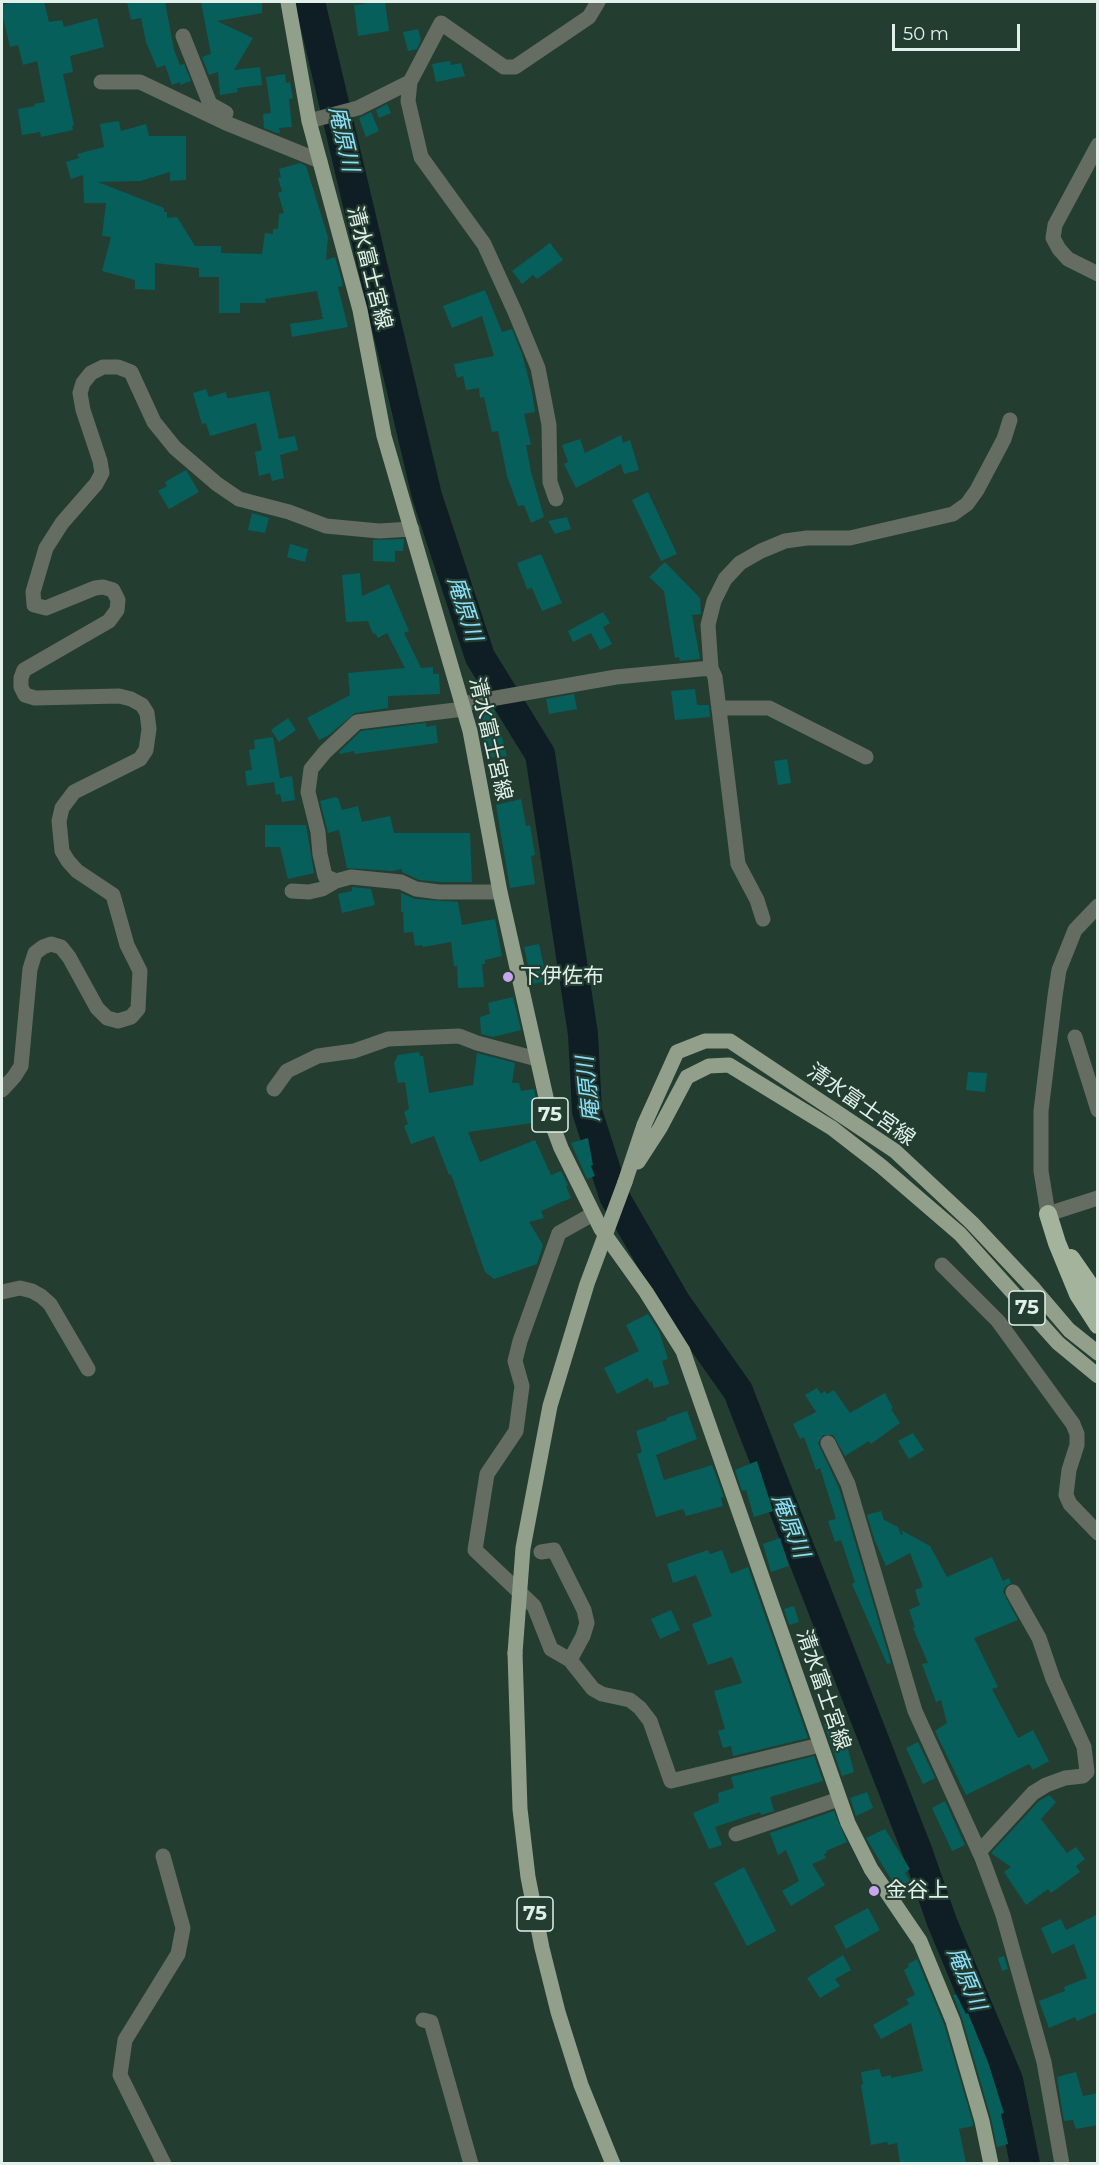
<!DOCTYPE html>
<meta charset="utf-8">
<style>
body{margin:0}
#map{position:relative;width:1099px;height:2165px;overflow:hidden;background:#243d31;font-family:Montserrat,sans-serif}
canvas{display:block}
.frame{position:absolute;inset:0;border:3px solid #e1f1e9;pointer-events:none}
.scale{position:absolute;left:892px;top:24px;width:128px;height:27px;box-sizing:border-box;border:3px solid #e1f1e9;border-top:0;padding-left:8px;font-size:18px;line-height:21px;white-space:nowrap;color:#e1f1e9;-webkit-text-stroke:4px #243d31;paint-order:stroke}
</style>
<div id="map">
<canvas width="1099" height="2165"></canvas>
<div class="frame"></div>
<div class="scale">50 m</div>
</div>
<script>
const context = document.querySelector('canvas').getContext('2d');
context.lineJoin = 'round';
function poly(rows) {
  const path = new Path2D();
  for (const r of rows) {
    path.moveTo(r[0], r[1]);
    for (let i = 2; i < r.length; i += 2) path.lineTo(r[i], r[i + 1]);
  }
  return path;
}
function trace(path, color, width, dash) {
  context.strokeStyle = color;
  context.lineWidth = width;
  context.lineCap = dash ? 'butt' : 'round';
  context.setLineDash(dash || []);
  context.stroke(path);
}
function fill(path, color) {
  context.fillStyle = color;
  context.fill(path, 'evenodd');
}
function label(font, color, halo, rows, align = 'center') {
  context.font = font + ' Montserrat,"Noto Sans JP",sans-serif';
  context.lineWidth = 4.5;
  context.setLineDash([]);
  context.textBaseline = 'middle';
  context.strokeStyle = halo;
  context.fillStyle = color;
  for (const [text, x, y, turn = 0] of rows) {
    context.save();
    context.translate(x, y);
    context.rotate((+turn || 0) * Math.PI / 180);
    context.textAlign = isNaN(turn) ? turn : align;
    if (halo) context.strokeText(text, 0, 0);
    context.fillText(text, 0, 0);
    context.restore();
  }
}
const river = poly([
 [310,2,427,496,480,657,540,754,583,1034,587,1111,614,1196,676,1303,738,1391,918,1853,942,1922,1008,2080,1025,2164]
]);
const building = poly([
 [14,2,44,2,49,22,62,20,64,27,97,18,104,47,70,56,73,72,63,74,74,125,72,126,73,130,41,137,40,132,22,135,18,109,35,106,34,104,45,102,37,61,23,65,18,45,10,47,2,13,2,5],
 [127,2,165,2,174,50,180,65,184,64,191,81,180,85,180,82,172,85,165,65,157,68,146,42,141,18,131,20],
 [201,2,262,2,262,13,217,21,253,38,234,70,260,67,262,85,237,88,238,92,220,95,218,72,209,75,202,57,211,54],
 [364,2,385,2,389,31,358,36,354,5,365,4],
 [418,29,421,40,417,49,408,51,403,32],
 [450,61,451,65,461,63,465,76,436,82,432,64],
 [285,74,286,83,290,82,293,98,289,99,292,127,279,128,280,133,277,133,264,128,263,114,271,113,266,77],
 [387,104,391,113,379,118,376,110],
 [371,112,379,131,366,137,359,118],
 [119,121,121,131,146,124,149,136,186,136,186,180,170,181,170,172,140,181,98,182,164,208,164,212,167,212,167,218,177,217,195,246,221,246,221,253,262,254,265,233,273,234,273,229,278,229,279,214,284,213,278,193,282,191,278,178,281,177,279,169,300,163,306,166,328,237,326,260,335,257,341,277,343,286,338,287,348,327,292,337,290,324,323,319,317,291,265,299,266,303,240,303,240,313,219,313,219,277,199,277,199,268,155,263,155,290,135,289,135,280,102,271,111,237,102,236,106,203,84,203,83,175,71,179,66,162,79,158,77,154,104,147,100,124],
 [550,243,563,260,537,279,533,275,522,284,512,271],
 [485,290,502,332,512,329,522,354,532,392,535,412,524,414,531,445,526,445,531,472,544,517,531,523,524,505,518,506,507,476,498,431,492,432,484,397,480,398,479,388,466,390,463,376,457,378,454,364,494,356,482,316,452,328,443,306],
 [206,389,209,397,226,392,227,398,230,398,269,391,279,439,295,436,298,450,280,455,284,478,272,481,270,473,259,476,255,452,262,450,256,423,210,436,206,423,202,424,193,393],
 [621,435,623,443,630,440,639,470,624,474,621,464,576,488,564,464,568,462,562,445,580,439,585,453],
 [186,470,199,492,169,509,158,491,167,486,165,482],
 [648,492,677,554,661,561,632,500],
 [252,513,269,518,265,533,248,530],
 [567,517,571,529,555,534,548,521],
 [404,539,403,551,395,551,395,562,373,561,373,540],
 [290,544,308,549,305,562,287,557],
 [541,554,562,603,542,611,532,588,527,589,517,563],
 [665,562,700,598,701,614,692,615,700,659,680,661,679,657,675,658,664,591,649,577],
 [360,573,362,596,389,584,409,631,404,633,421,668,433,667,433,674,439,674,440,694,388,696,388,708,355,713,329,735,319,740,307,718,350,695,348,673,405,668,387,633,378,638,375,633,373,634,368,621,346,622,342,575],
 [603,612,610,623,603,627,612,644,600,650,591,633,573,642,568,631],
 [695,689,697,705,709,705,710,717,675,720,671,691],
 [574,694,577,709,549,714,546,699],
 [494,709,507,756,489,758,487,742,485,743,477,713],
 [288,718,296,730,279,742,271,730],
 [426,723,426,727,436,725,438,743,355,754,354,751,340,754,339,752,361,731],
 [273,737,280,778,292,776,295,800,282,802,280,794,276,795,274,782,247,786,245,771,252,770,249,750,255,749,254,740],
 [787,759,791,783,778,785,774,761],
 [335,797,338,798,342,810,358,806,362,822,390,816,394,833,470,833,472,882,440,882,419,880,402,872,402,869,392,871,347,868,339,830,328,833,320,801],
 [521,799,526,826,530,825,535,855,531,856,535,884,510,888,496,805],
 [265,825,306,825,314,873,288,879,280,847,265,847],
 [352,887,371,889,375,905,342,913,338,894,352,891],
 [401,893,415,899,458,902,462,925,495,919,502,956,485,960,485,964,482,964,484,987,458,988,457,966,454,966,451,942,423,947,422,945,415,946,413,932,404,933,403,912,401,912],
 [539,944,547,981,532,984,524,947],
 [513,997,521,1030,493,1037,481,1034,480,1017,490,1014,488,1003],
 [419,1052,420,1056,423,1056,429,1093,473,1085,477,1053,515,1063,512,1083,519,1083,521,1091,534,1089,540,1122,468,1132,480,1162,535,1140,551,1175,561,1171,568,1185,566,1186,571,1198,541,1211,544,1218,529,1222,543,1245,537,1264,494,1279,485,1272,451,1174,449,1175,434,1136,411,1144,404,1126,408,1124,404,1112,409,1109,405,1082,398,1083,394,1063,398,1055],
 [968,1072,987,1073,985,1092,966,1090],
 [588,1138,593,1165,591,1166,595,1176,587,1179,571,1143],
 [648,1314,659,1331,668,1359,662,1361,669,1384,654,1388,652,1381,649,1382,648,1378,617,1394,604,1368,639,1351,626,1325],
 [817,1388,821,1394,825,1391,827,1394,834,1390,850,1413,885,1393,893,1408,891,1409,900,1423,871,1444,869,1441,845,1456,833,1435,823,1435,818,1443,839,1488,891,1663,887,1664,852,1584,855,1582,841,1540,835,1542,828,1521,836,1519,820,1468,816,1470,804,1437,800,1439,793,1424,816,1412,805,1395],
 [687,1411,697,1439,656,1455,664,1480,712,1465,724,1497,721,1498,723,1506,686,1516,683,1509,656,1517,637,1454,642,1452,636,1431,667,1420,666,1418],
 [913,1433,924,1450,909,1459,898,1441],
 [757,1461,773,1511,754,1517,746,1490,742,1491,735,1470],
 [881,1511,884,1520,898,1527,901,1535,903,1534,901,1530,930,1546,947,1577,992,1557,1003,1581,1009,1578,1011,1583,1005,1587,1003,1592,1018,1620,974,1638,998,1687,992,1689,1018,1738,1033,1730,1049,1761,1033,1770,1029,1764,966,1795,935,1731,947,1723,941,1700,936,1702,922,1664,928,1663,913,1628,915,1627,909,1610,920,1605,915,1590,923,1587,910,1553,886,1566,875,1541,867,1515],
 [780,1538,789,1566,771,1572,763,1544],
 [708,1550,710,1554,722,1550,731,1574,748,1567,808,1738,733,1756,731,1746,723,1748,718,1731,725,1729,714,1691,742,1683,732,1657,708,1665,692,1624,712,1616,696,1575,673,1583,667,1564],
 [794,1606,799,1622,789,1625,784,1609],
 [671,1610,680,1630,660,1639,651,1619],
 [840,1719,854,1772,842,1776,824,1724],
 [918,1742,935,1778,923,1784,906,1748],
 [814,1756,823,1781,770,1797,774,1811,761,1815,760,1812,715,1827,722,1845,709,1849,693,1813,719,1802,718,1793,734,1788,731,1777],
 [867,1792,873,1808,856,1816,850,1798],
 [1049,1795,1056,1802,1041,1819,1067,1853,1076,1847,1085,1859,1076,1866,1080,1872,1051,1893,1048,1889,1026,1905,1004,1872,1011,1867,991,1853,1039,1801],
 [945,1801,965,1845,952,1851,932,1808],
 [834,1811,847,1842,826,1851,827,1853,824,1854,826,1858,812,1864,825,1885,791,1906,782,1891,799,1881,786,1850,778,1855,770,1833],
 [885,1829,910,1869,905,1873,910,1881,897,1889,866,1838],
 [744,1867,776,1931,747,1946,714,1883],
 [868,1908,880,1930,846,1949,834,1926],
 [1098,1914,1098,2012,1077,2021,1075,2017,1049,2028,1039,2001,1065,1991,1064,1987,1087,1978,1074,1944,1052,1954,1041,1928,1061,1919,1066,1930],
 [843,1955,851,1970,835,1979,840,1986,820,1998,807,1978],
 [1004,1956,1008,1969,1002,1971,998,1958],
 [917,1959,944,2024,973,2123,973,2126,959,2129,966,2163,900,2163,897,2143,888,2145,887,2142,871,2145,861,2085,863,2084,861,2072,879,2069,882,2077,891,2075,891,2078,923,2071,911,2023,881,2039,873,2025,909,2004,906,1999,915,1995,904,1970,909,1967,908,1964],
 [956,1994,966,2014,968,2013,988,2062,1004,2113,1001,2114,1008,2144,997,2147,991,2118,962,2018,953,1995],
 [1076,2072,1083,2096,1098,2093,1098,2125,1076,2129,1073,2120,1064,2121,1057,2077]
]);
const minor = poly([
 [183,36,210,104,226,113],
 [101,82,140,82,226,123,320,161],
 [309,121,358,108,410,82],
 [1098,145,1055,225,1053,238,1059,249,1068,259,1098,274],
 [556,499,550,482,549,425,538,368,515,312,484,244,421,157,408,101,410,82,441,23,504,67,515,67,589,17,598,2],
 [462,704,616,677,711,668],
 [719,708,769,708,866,757],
 [336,881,325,876,320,854,318,832,308,792,311,769,325,752,357,722,464,709],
 [292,891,309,892,322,889,336,881,351,877,401,882,416,889,439,892,500,892],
 [763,919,757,900,738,864,715,677,711,668,708,625,714,601,725,579,740,563,761,551,785,541,807,538,850,538,953,514,967,504,977,490,1004,439,1010,420],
 [1075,1037,1098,1110],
 [274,1089,287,1071,318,1056,354,1051,388,1039,459,1036,477,1043,537,1059],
 [2,1090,14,1077,21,1066,30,969,35,953,43,947,51,944,61,947,69,957,97,1008,107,1018,118,1021,131,1017,138,1009,140,971,127,945,113,895,77,871,68,861,62,851,59,821,62,808,74,792,140,759,146,750,149,729,147,713,142,705,131,699,119,696,35,698,25,695,21,687,21,678,24,670,109,621,117,610,118,600,113,590,103,587,95,588,46,608,34,605,33,592,46,548,62,523,96,484,102,473,100,461,83,410,80,393,83,383,91,373,103,367,118,367,131,372,154,422,175,448,217,484,239,499,289,512,326,526,379,531,412,529],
 [593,1214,559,1233,520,1341,515,1361,522,1386,516,1431,487,1474,475,1550,534,1606,551,1649,570,1660,593,1689,602,1694,630,1700,640,1708,650,1721,671,1781,820,1745],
 [1048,1214,1098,1198],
 [942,1265,998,1321,1073,1424,1077,1434,1077,1445,1069,1470,1066,1495,1070,1504,1098,1533],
 [2,1292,20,1288,32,1291,41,1296,50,1304,88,1369],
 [828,1443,848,1484,915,1711,982,1858,1003,1915,1044,2062,1062,2164],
 [541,1552,554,1550,584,1610,587,1623,583,1636,570,1660],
 [736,1834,839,1799],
 [979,1852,1033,1793,1046,1785,1065,1778,1083,1776,1087,1772,1084,1747,1053,1679,1039,1638,1013,1592],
 [163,1856,183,1928,178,1954,125,2040,120,2075,164,2164],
 [423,2020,431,2022,471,2164]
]);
const tertiary = poly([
 [1048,1214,1041,1171,1041,1111,1055,996,1059,970,1075,930,1098,906]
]);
const primary = poly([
 [288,2,309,121,360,310,384,436,470,731,500,892,552,1124,561,1148,601,1229,646,1292,683,1351,848,1823,871,1869,920,1941,953,2021,982,2121,991,2164],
 [638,1162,660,1128,687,1077,709,1066,729,1065,832,1128,881,1166,960,1234,1058,1343,1098,1376],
 [625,1182,644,1125,677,1052,705,1041,730,1041,895,1151,972,1223,1034,1289,1069,1330,1098,1353],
 [515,1653,520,1809,528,1877,542,1948,558,2012,581,2085,613,2164]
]);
const motorway = poly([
 [1048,1214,1057,1243,1078,1294,1098,1325],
 [1071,1258,1098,1297]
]);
const primaryBridge = poly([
 [515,1653,523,1548,550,1406,587,1284,625,1182]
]);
const markers = [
 [508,977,6,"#c9a5ee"],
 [874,1891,6,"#c9a5ee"]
];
const shields = [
 [550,1115,36],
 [1027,1308,36],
 [535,1914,36]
];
const shieldNames = [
 ["75",550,1115],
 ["75",1027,1308],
 ["75",535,1914]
];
const streetNames = [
 ["清水富士宮線",369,268,76],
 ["清水富士宮線",490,739,77],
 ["清水富士宮線",861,1105,35],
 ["清水富士宮線",823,1690,71]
];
const poiNames = [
 ["下伊佐布",520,977],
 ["金谷上",886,1891]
];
const waterNames = [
 ["庵原川",343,139,77],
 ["庵原川",464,609,72],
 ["庵原川",589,1089,-96],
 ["庵原川",790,1526,69],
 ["庵原川",966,1979,67]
];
trace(river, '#0e1e24', 30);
fill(building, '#075f5c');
trace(minor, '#656c62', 15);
trace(tertiary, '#656c62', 15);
trace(primary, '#92a08b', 15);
trace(motorway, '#a4b49c', 18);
trace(primaryBridge, '#92a08b', 15);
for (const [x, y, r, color] of markers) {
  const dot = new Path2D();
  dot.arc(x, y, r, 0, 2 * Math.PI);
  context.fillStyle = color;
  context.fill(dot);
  trace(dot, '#243d31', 2);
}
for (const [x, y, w] of shields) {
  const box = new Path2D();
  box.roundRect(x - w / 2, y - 17, w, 34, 4.5);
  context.fillStyle = '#243d31';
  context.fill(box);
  trace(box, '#e1f1e9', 1.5);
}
label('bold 20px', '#e1f1e9', null, shieldNames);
label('21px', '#e1f1e9', '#243d31', streetNames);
label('21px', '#e1f1e9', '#243d31', poiNames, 'left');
label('italic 22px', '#8be1fd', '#243d31', waterNames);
</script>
